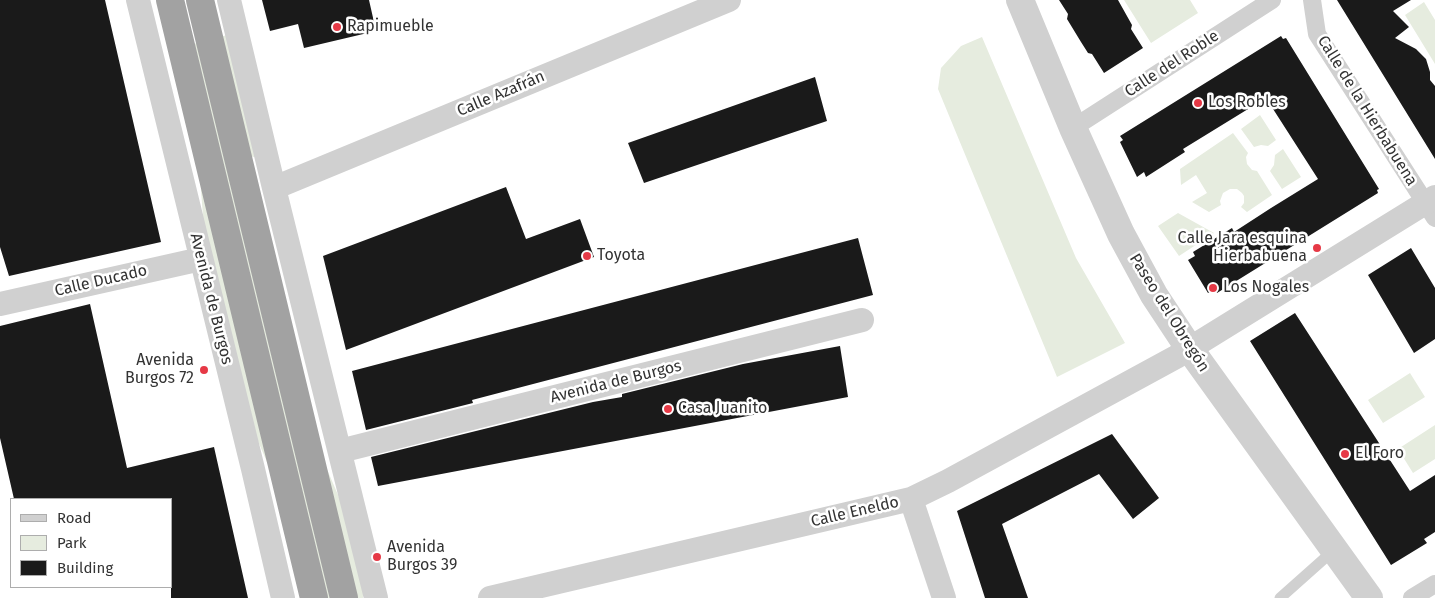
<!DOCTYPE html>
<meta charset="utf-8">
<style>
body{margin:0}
#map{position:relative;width:1435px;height:598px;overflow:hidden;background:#fff;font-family:"Fira Sans",sans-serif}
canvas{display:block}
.legend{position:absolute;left:10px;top:498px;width:162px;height:90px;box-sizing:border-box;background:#fff;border:1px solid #adadad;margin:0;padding:6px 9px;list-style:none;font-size:15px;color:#333}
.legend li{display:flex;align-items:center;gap:10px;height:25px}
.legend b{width:25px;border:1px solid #adadad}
</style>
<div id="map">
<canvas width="1435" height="598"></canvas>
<ul class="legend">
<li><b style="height:6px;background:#d0d0d0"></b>Road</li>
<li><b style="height:14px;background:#e6ecdf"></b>Park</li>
<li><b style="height:14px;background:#1a1a1a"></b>Building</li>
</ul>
</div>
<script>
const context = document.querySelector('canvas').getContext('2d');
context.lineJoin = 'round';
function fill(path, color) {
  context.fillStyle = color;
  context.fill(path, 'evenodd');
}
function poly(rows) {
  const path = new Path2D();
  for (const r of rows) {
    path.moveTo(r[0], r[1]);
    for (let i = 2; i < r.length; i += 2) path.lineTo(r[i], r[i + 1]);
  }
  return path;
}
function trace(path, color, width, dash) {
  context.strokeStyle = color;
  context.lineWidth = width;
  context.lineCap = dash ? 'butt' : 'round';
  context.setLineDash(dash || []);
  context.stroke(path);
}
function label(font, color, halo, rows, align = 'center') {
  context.font = font + ' "Fira Sans",sans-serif';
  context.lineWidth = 5;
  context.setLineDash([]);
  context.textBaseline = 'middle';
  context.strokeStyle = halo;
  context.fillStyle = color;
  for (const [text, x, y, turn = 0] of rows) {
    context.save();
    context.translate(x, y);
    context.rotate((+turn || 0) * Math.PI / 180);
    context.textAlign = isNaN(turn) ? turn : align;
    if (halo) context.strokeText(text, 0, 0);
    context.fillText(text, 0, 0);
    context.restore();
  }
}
const green = poly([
 [1124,0,1190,0,1198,13,1151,43],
 [1424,2,1435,20,1435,64,1405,15],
 [232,34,259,158,249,156,219,37],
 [982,37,1076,258,1125,343,1057,377,938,89,941,68,961,46],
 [198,43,334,598,327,598,192,44],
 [1260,115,1276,140,1268,146,1261,145,1254,147,1241,129],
 [1233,133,1248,153,1246,157,1247,164,1252,170,1257,171,1272,195,1247,212,1241,207,1244,203,1244,196,1242,193,1237,189,1230,189,1223,193,1220,201,1221,205,1209,212,1192,202,1207,193,1196,175,1181,185,1180,169],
 [1283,149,1301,177,1282,189,1270,171,1274,165,1275,155],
 [199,164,273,476,248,418,205,243],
 [1178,213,1214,233,1179,256,1158,226],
 [1410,373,1425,397,1383,423,1368,400],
 [1435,425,1435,459,1413,473,1398,449],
 [323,460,351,525,364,584,363,598,356,598]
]);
const building = poly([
 [0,0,105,0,161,242,9,276,0,247],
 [262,0,369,0,376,31,304,48,298,24,270,31],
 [1059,0,1118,0,1132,25,1131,29,1143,48,1104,73,1092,54,1088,53,1081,42,1067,19,1068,14],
 [1337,0,1411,0,1393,11,1409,27,1395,38,1416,49,1426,59,1430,72,1430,80,1435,86,1435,159],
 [1281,36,1283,39,1286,38,1379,189,1377,190,1378,193,1217,293,1215,289,1208,293,1188,260,1195,256,1193,252,1232,228,1234,232,1271,208,1318,179,1266,98,1183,149,1185,152,1146,177,1144,172,1137,177,1120,142,1123,140,1120,136],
 [815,77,827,121,644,183,628,143],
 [506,187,526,239,580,219,594,257,346,350,323,256],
 [858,238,873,295,472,400,473,403,366,430,352,371],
 [1411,248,1435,288,1435,339,1414,353,1368,275],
 [90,304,127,468,214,447,248,598,171,598,171,499,14,499,0,438,0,326],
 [1295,313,1410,491,1435,475,1435,532,1424,539,1427,543,1391,565,1250,341],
 [840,346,848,397,378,486,371,457,593,402,622,397,622,394,743,364],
 [1112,434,1159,498,1133,519,1099,474,1002,524,1028,598,985,598,957,511]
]);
const service = poly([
 [1280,598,1334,550]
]);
const pedestrian = poly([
 [1312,0,1317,34,1435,218],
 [1073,128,1272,0],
 [1412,598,1435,584]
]);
const minor = poly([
 [138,0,253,469,283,598],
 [229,0,274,188,376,598],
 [274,188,729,0],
 [0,304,201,259],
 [340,451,862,320],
 [911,499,944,598],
 [490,598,911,499,948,481,1176,357,1435,197]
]);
const tertiary = poly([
 [1020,0,1073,128,1121,234,1154,295,1189,348,1369,598]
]);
const trunk = poly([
 [170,0,314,598],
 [200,0,344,598]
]);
const markers = [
 [337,27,5,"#e63946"],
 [1198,103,5,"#e63946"],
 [1317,248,5,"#e63946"],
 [587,256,5,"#e63946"],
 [1213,288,5,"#e63946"],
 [204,370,5,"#e63946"],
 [668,409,5,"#e63946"],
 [1345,454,5,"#e63946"],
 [377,557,5,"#e63946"]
];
const poiNames = [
 ["Rapimueble",347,27],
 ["Los Robles",1208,103],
 ["Calle Jara esquina",1307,239,"right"],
 ["Hierbabuena",1307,257,"right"],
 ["Toyota",597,256],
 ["Los Nogales",1223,288],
 ["Avenida",194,361,"right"],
 ["Burgos 72",194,379,"right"],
 ["Casa Juanito",678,409],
 ["El Foro",1355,454],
 ["Avenida",387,548],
 ["Burgos 39",387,566]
];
const streetNames = [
 ["Calle del Roble",1172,64,-33],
 ["Calle Azafrán",501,94,-23],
 ["Calle de la Hierbabuena",1367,111,58],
 ["Calle Ducado",101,281,-13],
 ["Avenida de Burgos",211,299,76],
 ["Paseo del Obregón",1169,313,58],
 ["Avenida de Burgos",616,382,-14],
 ["Calle Eneldo",855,512,-13]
];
fill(green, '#e6ecdf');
fill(building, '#1a1a1a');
trace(service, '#d0d0d0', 11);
trace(pedestrian, '#d0d0d0', 18);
trace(minor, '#d0d0d0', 24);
trace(tertiary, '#d0d0d0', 28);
trace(trunk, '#a2a2a2', 28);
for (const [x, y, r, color] of markers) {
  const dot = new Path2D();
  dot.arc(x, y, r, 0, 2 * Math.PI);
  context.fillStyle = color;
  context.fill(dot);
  trace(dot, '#fff', 2);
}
label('16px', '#333', '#fff', poiNames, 'left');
label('16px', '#333', '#fff', streetNames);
</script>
